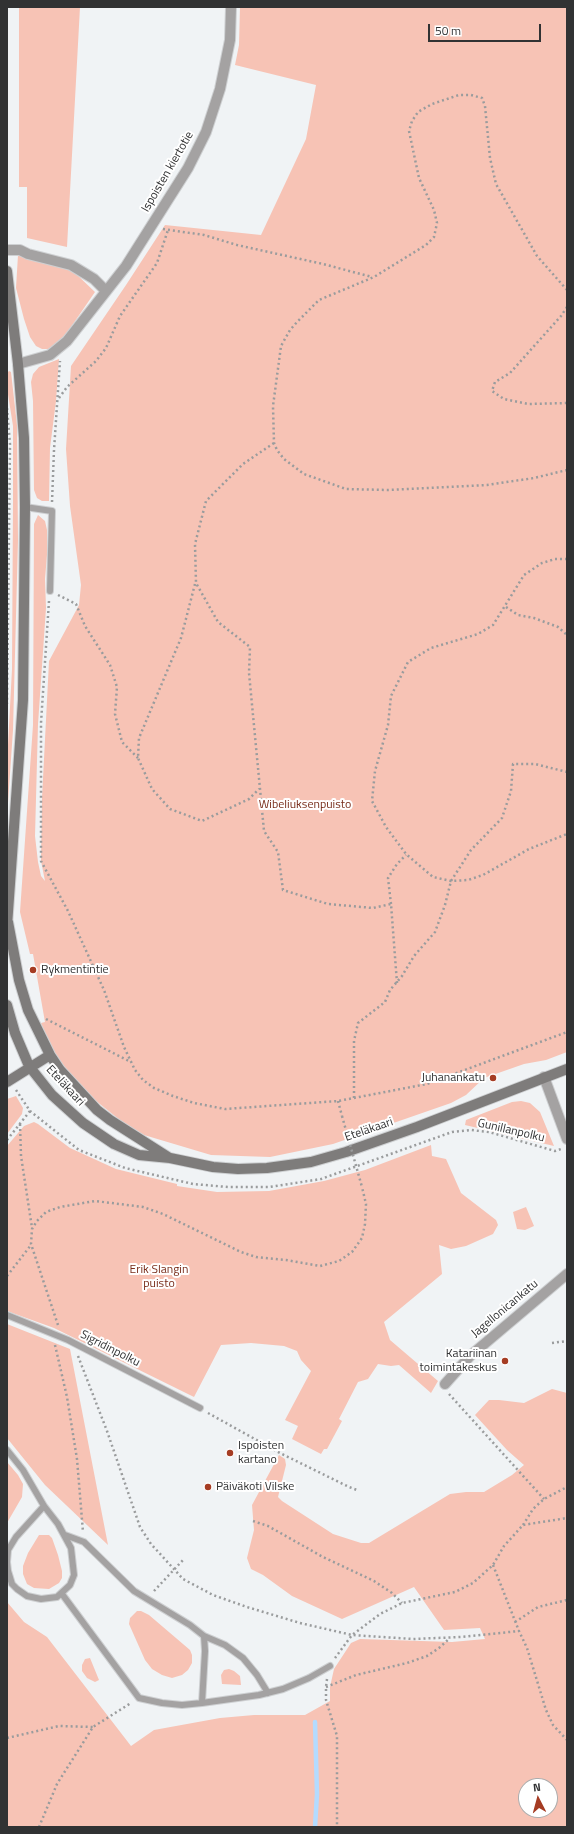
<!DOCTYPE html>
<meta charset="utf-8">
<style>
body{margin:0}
#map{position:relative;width:574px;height:1834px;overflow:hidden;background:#f0f3f5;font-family:"Titillium Web",sans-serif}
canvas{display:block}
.frame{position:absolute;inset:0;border:8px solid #313233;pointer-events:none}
.north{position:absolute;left:518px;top:1778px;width:40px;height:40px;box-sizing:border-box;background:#fff;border:1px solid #adadad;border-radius:50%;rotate:354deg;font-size:11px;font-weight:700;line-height:16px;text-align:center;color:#313233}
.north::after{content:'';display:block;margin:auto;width:14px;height:18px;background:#a53c23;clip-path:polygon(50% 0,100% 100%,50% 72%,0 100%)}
.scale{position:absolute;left:428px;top:24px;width:113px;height:18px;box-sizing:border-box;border:2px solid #313233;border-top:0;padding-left:5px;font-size:12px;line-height:14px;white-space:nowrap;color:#313233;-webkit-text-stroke:3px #fff;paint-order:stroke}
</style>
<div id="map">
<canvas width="574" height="1834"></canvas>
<div class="frame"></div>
<div class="north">N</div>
<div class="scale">50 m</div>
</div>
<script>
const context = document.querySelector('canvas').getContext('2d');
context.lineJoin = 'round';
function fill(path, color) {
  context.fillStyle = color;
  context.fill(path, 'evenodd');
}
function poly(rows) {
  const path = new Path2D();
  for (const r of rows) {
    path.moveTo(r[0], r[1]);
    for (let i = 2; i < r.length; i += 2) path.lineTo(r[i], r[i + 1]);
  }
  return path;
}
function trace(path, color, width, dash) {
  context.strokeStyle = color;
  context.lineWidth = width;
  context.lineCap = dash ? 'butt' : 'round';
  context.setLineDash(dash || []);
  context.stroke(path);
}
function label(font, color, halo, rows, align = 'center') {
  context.font = font + ' "Titillium Web",sans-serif';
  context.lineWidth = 4;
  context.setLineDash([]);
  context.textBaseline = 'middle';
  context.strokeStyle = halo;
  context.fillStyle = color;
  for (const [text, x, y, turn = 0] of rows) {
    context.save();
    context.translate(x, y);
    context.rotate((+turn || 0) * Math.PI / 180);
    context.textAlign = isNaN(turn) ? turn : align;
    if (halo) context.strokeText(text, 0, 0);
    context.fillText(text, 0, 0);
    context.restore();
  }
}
const green = poly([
 [19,7,80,7,67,247,27,238,27,187,19,187],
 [240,7,567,7,567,1052,546,1060,524,1064,484,1078,466,1095,451,1103,333,1144,270,1157,211,1155,144,1135,125,1124,86,1093,59,1061,43,1028,41,1023,45,1022,33,954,30,954,20,912,33,725,34,524,38,515,45,521,47,530,47,555,45,579,46,608,38,724,35,836,38,862,41,876,45,881,41,861,42,798,49,661,79,605,81,585,70,506,66,449,71,366,126,285,165,225,261,235,306,139,316,85,235,65,239,45],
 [18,255,72,270,95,292,62,340,55,347,48,349,42,349,36,346,30,337,24,319,16,288],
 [59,359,56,401,50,448,49,501,42,501,37,498,34,490,33,401,31,382,33,374,39,367],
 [9,371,11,372,17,425,18,540,13,730,7,817,7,764,12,669,13,501,13,426,7,388,7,373],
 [16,1096,23,1108,22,1114,7,1134,7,1099],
 [521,1101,530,1103,540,1112,554,1146,465,1125,466,1120,512,1102],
 [34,1122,38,1124,70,1148,116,1169,177,1184,177,1186,217,1192,269,1191,324,1181,365,1170,431,1145,432,1156,446,1159,461,1193,496,1220,498,1225,493,1234,466,1246,451,1249,439,1245,442,1274,384,1322,390,1340,438,1381,431,1393,399,1365,391,1366,378,1364,368,1379,358,1382,339,1419,342,1421,327,1449,324,1449,321,1454,292,1439,298,1426,285,1420,311,1371,301,1360,297,1351,284,1346,251,1343,221,1345,194,1397,54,1328,7,1311,7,1146,24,1126],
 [526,1207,534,1226,525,1230,517,1229,513,1212],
 [7,1324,70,1349,108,1545,45,1485,7,1438],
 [552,1389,567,1393,567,1827,7,1827,7,1602,24,1622,47,1637,131,1746,154,1730,220,1718,254,1715,305,1715,330,1701,330,1687,334,1669,351,1643,360,1639,452,1642,485,1639,480,1628,444,1630,414,1587,342,1619,292,1596,263,1575,251,1569,247,1558,254,1530,252,1505,279,1455,285,1459,286,1465,278,1497,282,1501,333,1534,361,1543,369,1543,450,1494,466,1492,484,1492,512,1475,524,1465,507,1450,475,1415,489,1400,499,1400,524,1403],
 [526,1786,550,1786,550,1810,526,1810],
 [7,1462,18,1475,23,1484,22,1497,7,1523],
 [39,1535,49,1535,52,1538,58,1555,62,1571,62,1578,59,1583,49,1589,34,1588,27,1584,23,1574,23,1566,28,1553],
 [137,1611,141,1611,149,1615,190,1650,192,1655,192,1663,188,1670,182,1675,172,1678,162,1675,152,1669,145,1660,129,1624,130,1618],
 [90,1658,99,1680,95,1682,87,1678,82,1671,82,1665,85,1659],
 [229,1669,234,1671,240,1676,241,1685,222,1684,221,1675,224,1670]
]);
const stream = poly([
 [315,1722,317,1794,315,1827]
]);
const path = poly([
 [163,229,204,235,237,245,323,264,372,277],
 [567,290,537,256,496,184,490,158,485,106,482,98,471,95,459,95,432,104,418,112,412,121,409,131,419,178,434,210,437,223,434,237,426,245,374,277,319,300,297,322,290,330,281,346,273,406,274,443,277,450,284,459,304,474,346,489,388,490,487,485,534,478,567,470],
 [567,307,561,316,510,373,495,382,492,391,504,399,528,404,567,403],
 [59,398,67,387,96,361,106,348,120,316,157,263,168,230],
 [7,408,10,444,7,704],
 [274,443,243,464,206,501,195,544,196,583,218,622,250,647,249,673,264,831,278,852,283,890,328,904,373,908,391,904,397,983],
 [52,502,54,450,60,361],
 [567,559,555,559,542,563,524,575,493,625,478,634,431,648,408,662,391,696,388,725,375,771,372,801,386,827,406,854,433,877,451,881,468,880,483,875,529,849,567,834],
 [195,584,181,638,139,738,138,758,152,789,170,809,202,821,249,799,259,789],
 [58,595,76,604,85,626,110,665,117,687,115,714,122,742,138,758],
 [49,601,41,723,41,861,68,911,104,990,124,1047,135,1070,143,1080,154,1088,173,1096,194,1103,225,1109,338,1101,427,1084,567,1032],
 [506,607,518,615,534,618,558,627,567,635],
 [391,904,388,878,397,864,406,855],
 [46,1019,131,1062],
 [16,1090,30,1111,79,1150,125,1168,193,1184,228,1187,269,1187,321,1179,452,1132,471,1130,489,1132,555,1151,561,1149],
 [354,1098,354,1041,358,1023,385,1002,390,990,402,976,414,956,435,932,445,905,451,881,471,850,502,818,511,791,513,764,535,764,567,772],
 [338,1101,342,1116],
 [20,1124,21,1156,32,1228],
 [7,1140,30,1111],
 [7,1276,31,1245],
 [58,1325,31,1244,32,1229,37,1221,46,1212,60,1207,95,1201,143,1207,163,1214,241,1252,256,1257,286,1260,320,1266,339,1261,352,1252,362,1238,365,1224,366,1204,362,1187],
 [552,1343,567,1341],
 [55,1345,67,1397,77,1459,83,1532],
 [78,1356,107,1431,140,1527,151,1544,183,1579,213,1595,247,1607,300,1623,352,1635,413,1639,461,1637,519,1631],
 [449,1394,544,1499],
 [208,1413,280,1453,349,1487,357,1490],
 [253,1521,268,1526,323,1557,374,1581,392,1593,402,1603],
 [523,1525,533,1509,544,1499,567,1487],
 [493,1565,519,1631,527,1648,546,1710,553,1725,567,1740],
 [154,1591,183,1560],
 [515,1622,538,1607,567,1600],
 [335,1658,352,1635,380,1614,402,1603,455,1592,473,1583,493,1565,504,1546,523,1525,567,1518],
 [327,1679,326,1687,326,1700,337,1736,337,1827],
 [326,1687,356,1675,407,1663,427,1656,439,1648,450,1638],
 [7,1738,59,1726,93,1727],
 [39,1827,57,1784,93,1727,131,1703]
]);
const lane = poly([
 [25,507,52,511,50,591],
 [7,1315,68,1340,200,1408],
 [7,1450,23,1470,44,1506,58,1524,71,1548,74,1575,70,1585,57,1597,41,1599,27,1596,17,1589,12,1584,8,1571,7,1562,8,1550,16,1537,44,1506],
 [65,1535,84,1542,134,1591,190,1625,204,1636,225,1645,243,1658,257,1675,268,1693],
 [62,1594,139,1698,162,1703,182,1705,202,1703,205,1651,204,1636],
 [202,1703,259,1695,283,1689,309,1678,330,1666]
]);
const street = poly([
 [7,250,20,250,28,254,71,265,94,279,106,291],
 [18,364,50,355,67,341,126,266,188,168,206,132,220,89,230,40,231,7],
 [544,1077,567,1139],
 [445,1384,470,1356,567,1274]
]);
const secondary = poly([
 [7,271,18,364,24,438,25,507,23,700,7,926],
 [8,922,19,980,28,1010,50,1055,60,1070,97,1110,110,1120,168,1157],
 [7,1005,15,1033,29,1066,52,1095,83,1123,114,1144,139,1155,170,1158,213,1167,238,1169,267,1168,311,1162,346,1152,417,1127,567,1069],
 [7,1082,50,1055]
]);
const pathBridge = poly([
 [342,1116,362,1187]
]);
const markers = [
 [33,970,4,"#a53c23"],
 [493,1078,4,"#a53c23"],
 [505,1361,4,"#a53c23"],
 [230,1453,4,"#a53c23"],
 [208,1487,4,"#a53c23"]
];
const streetNames = [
 ["Ispoisten kiertotie",168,172,-60],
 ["Eteläkaari",65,1086,47],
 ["Eteläkaari",369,1130,-19],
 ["Gunillanpolku",511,1131,13],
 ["Jagellonicankatu",505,1309,-40],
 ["Sigridinpolku",110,1349,27]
];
const parkNames = [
 ["Wibeliuksenpuisto",305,805],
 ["Erik Slangin",159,1270],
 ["puisto",159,1284]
];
const poiNames = [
 ["Rykmentintie",41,970],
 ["Juhanankatu",485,1078,"right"],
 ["Katariinan",497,1354,"right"],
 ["toimintakeskus",497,1368,"right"],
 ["Ispoisten",238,1446],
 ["kartano",238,1460],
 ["Päiväkoti Vilske",216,1487]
];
fill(green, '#f7c3b5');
trace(stream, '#b4dbff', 4.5);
trace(lane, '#ced0d2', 8);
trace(street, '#ced0d2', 12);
trace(secondary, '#ced0d2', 12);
trace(path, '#9a9c9d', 2.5, [2, 3]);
trace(lane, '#a4a2a2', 6);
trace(street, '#a4a2a2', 10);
trace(secondary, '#7e7c7b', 10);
trace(pathBridge, '#9a9c9d', 2.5, [2, 3]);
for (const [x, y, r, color] of markers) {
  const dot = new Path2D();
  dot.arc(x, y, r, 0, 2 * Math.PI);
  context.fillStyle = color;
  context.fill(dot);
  trace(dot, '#fff', 1.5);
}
label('12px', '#313233', '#fff', streetNames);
label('12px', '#782c19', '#fff', parkNames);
label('12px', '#313233', '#fff', poiNames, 'left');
</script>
